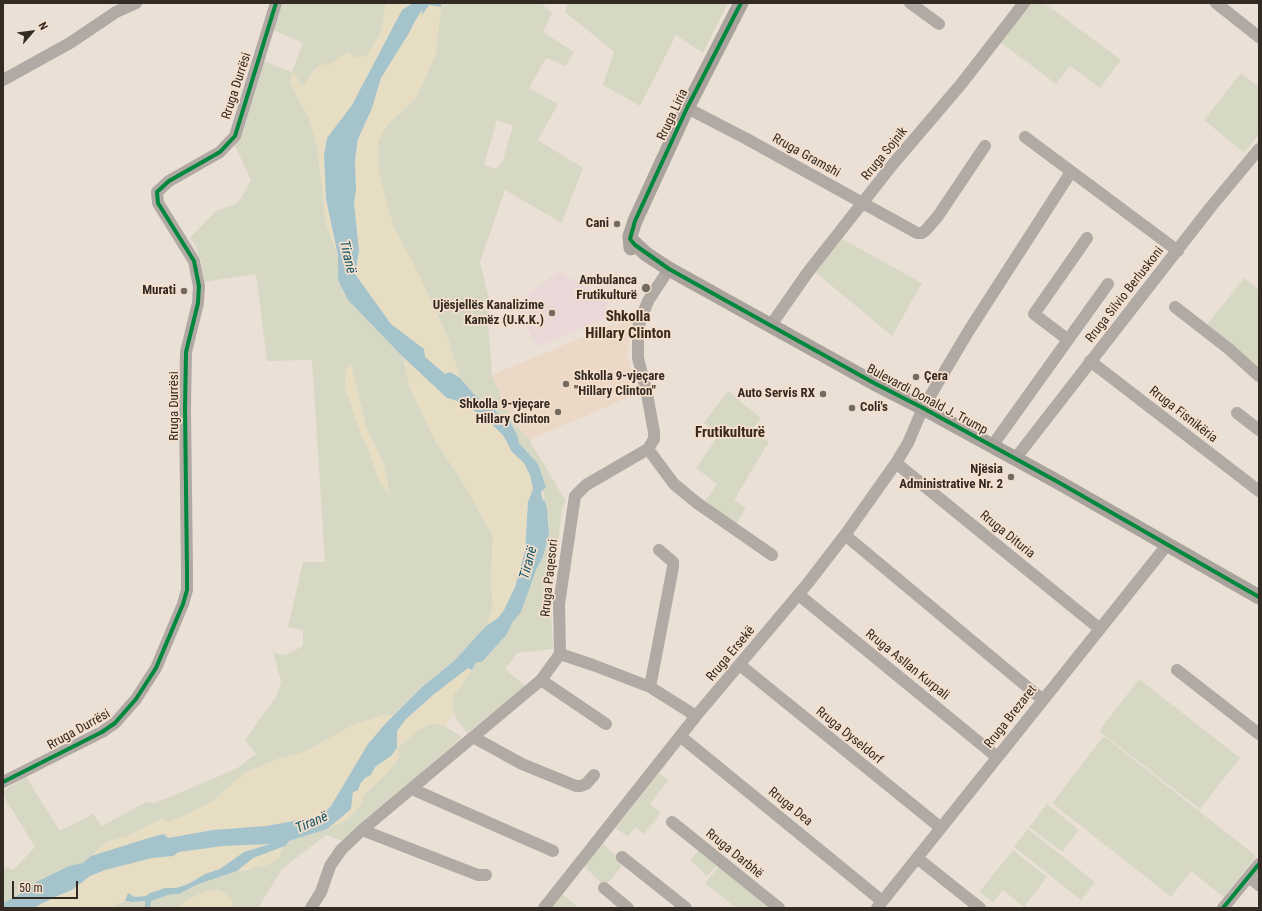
<!DOCTYPE html>
<meta charset="utf-8">
<style>
body{margin:0}
#map{position:relative;width:1262px;height:911px;overflow:hidden;background:#ebe0d5;font-family:"Roboto Condensed",sans-serif}
canvas{display:block}
.frame{position:absolute;inset:0;border:4px solid #322a23;pointer-events:none}
.north{position:absolute;left:12px;top:12px;width:40px;height:40px;-webkit-text-stroke:3px #f4dfcc;paint-order:stroke;rotate:62deg;font-size:11px;font-weight:700;line-height:16px;text-align:center;color:#322a23}
.north::after{content:'';display:block;margin:auto;width:14px;height:18px;background:#322a23;clip-path:polygon(50% 0,100% 100%,50% 72%,0 100%)}
.scale{position:absolute;left:12px;top:881px;width:66px;height:18px;box-sizing:border-box;border:2px solid #322a23;border-top:0;padding-left:5px;font-size:12px;line-height:14px;white-space:nowrap;color:#322a23;-webkit-text-stroke:3px #f4dfcc;paint-order:stroke}
</style>
<div id="map">
<canvas width="1262" height="911"></canvas>
<div class="frame"></div>
<div class="north">N</div>
<div class="scale">50 m</div>
</div>
<script>
const context = document.querySelector('canvas').getContext('2d');
context.lineJoin = 'round';
function fill(path, color) {
  context.fillStyle = color;
  context.fill(path, 'evenodd');
}
function poly(rows) {
  const path = new Path2D();
  for (const r of rows) {
    path.moveTo(r[0], r[1]);
    for (let i = 2; i < r.length; i += 2) path.lineTo(r[i], r[i + 1]);
  }
  return path;
}
function trace(path, color, width, dash) {
  context.strokeStyle = color;
  context.lineWidth = width;
  context.lineCap = dash ? 'butt' : 'round';
  context.setLineDash(dash || []);
  context.stroke(path);
}
function label(font, color, halo, rows, align = 'center') {
  context.font = font + ' "Roboto Condensed",sans-serif';
  context.lineWidth = 3.5;
  context.setLineDash([]);
  context.textBaseline = 'middle';
  context.strokeStyle = halo;
  context.fillStyle = color;
  for (const [text, x, y, turn = 0] of rows) {
    context.save();
    context.translate(x, y);
    context.rotate((+turn || 0) * Math.PI / 180);
    context.textAlign = isNaN(turn) ? turn : align;
    if (halo) context.strokeText(text, 0, 0);
    context.fillText(text, 0, 0);
    context.restore();
  }
}
const commercial = poly([
 [558,272,609,298,606,308,606,318,537,347,515,304]
]);
const built = poly([
 [633,321,627,355,639,393,529,440,509,416,492,375,610,326]
]);
const green = poly([
 [282,3,386,3,382,30,367,56,357,58,348,53,326,66,314,70,303,86,292,72,296,95,308,116,317,144,326,223,338,256,338,280,348,300,403,357,410,388,436,442,464,484,493,536,491,580,493,607,486,626,474,640,455,660,421,688,393,715,383,715,353,725,307,751,275,760,245,773,213,801,186,815,169,822,161,819,128,836,107,842,83,863,21,890,20,894,3,903,3,866,13,870,35,847,3,795,3,791,26,777,60,831,93,814,102,826,146,802,155,803,236,769,256,754,245,740,277,695,281,681,273,653,285,655,303,646,303,630,288,627,303,562,325,562,312,360,267,361,256,274,204,282,202,264,196,247,190,238,216,211,238,203,251,180,235,146,263,61,292,72,303,43,273,30],
 [351,364,366,427,385,467,379,481,368,448,361,435],
 [441,3,543,3,543,5,552,13,543,32,574,52,566,66,546,58,529,88,558,104,538,140,583,168,562,223,505,190,480,262,489,300,488,322,492,375,509,416,529,440,566,501,562,509,551,605,553,649,518,653,505,669,525,686,467,733,458,722,454,713,452,696,464,683,463,681,476,662,482,662,507,634,512,623,521,612,537,568,543,557,549,533,549,523,543,491,546,487,538,464,519,443,517,435,509,419,499,416,493,406,485,404,473,393,460,378,447,336,417,271,393,226,379,174,378,141,388,124,416,98,435,55],
 [497,120,513,126,503,160,496,169,484,165],
 [568,3,728,3,703,53,676,35,640,106,603,85,614,52,565,12],
 [1029,3,1044,3,1121,60,1100,88,1070,66,1056,84,1000,42],
 [1241,73,1259,87,1259,134,1244,153,1204,120],
 [842,239,922,283,892,336,815,272],
 [1244,278,1259,290,1259,370,1205,327],
 [728,391,761,418,751,431,769,442,734,500,746,508,735,526,703,504,717,484,696,468,719,435,704,423],
 [1139,679,1240,758,1200,809,1099,731],
 [432,723,445,726,462,737,343,841,326,835,282,869,258,908,233,908,231,899,218,889,192,897,178,908,150,908,151,901,171,894,179,894,196,885,237,871,248,870,281,850,289,841,327,829,387,773,397,748,417,731],
 [1104,736,1256,856,1224,897,1191,871,1171,897,1052,803],
 [659,773,668,780,650,804,661,813,644,834,635,827,628,837,616,828],
 [1047,804,1079,830,1062,852,1029,827],
 [1028,829,1095,882,1081,900,1014,847],
 [603,844,625,863,605,886,583,866],
 [701,848,718,864,707,876,690,860],
 [1013,850,1047,877,1024,907,1003,890,993,902,979,892],
 [720,865,773,908,736,908,705,883],
 [562,894,579,908,551,908],
 [125,901,132,902,146,901,145,908,109,908]
]);
const sand = poly([
 [386,3,413,3,402,10,352,105,327,138,324,156,326,199,338,256,326,223,317,144,308,116,290,83,292,72,303,86,321,63,326,66,348,52,357,58,367,56,382,30],
 [429,5,441,7,436,55,416,98,388,124,378,141,379,174,393,226,417,271,447,336,460,378,450,372,446,375,425,357,424,349,391,324,355,274,359,251,354,203,356,190,355,160,358,139,372,108,381,78,409,33,422,9],
 [403,357,447,398,455,400,476,412,487,420,503,435,512,452,524,463,530,475,533,489,528,502,525,551,519,577,504,610,498,618,486,626,493,607,491,580,493,536,464,484,436,442,410,388],
 [351,364,366,427,385,467,390,496,379,481,368,448,361,435,345,387,346,368],
 [468,668,472,670,463,681,464,683,452,696,454,713,445,726,432,723,417,731,397,748,400,757,387,773,363,794,362,804,347,820,327,829,342,818,353,800,353,792,361,784,365,778,371,775,375,767,382,760,391,756,397,731,406,719,433,695],
 [383,715,393,715,368,744,331,806,316,817,266,826,213,830,168,838,164,834,91,856,107,842,128,836,161,819,169,822,186,815,213,801,245,773,275,760,307,751,353,725],
 [272,843,244,852,220,869,205,874,188,884,176,888,165,888,150,893,146,896,135,897,128,893,125,901,109,908,33,908,57,896,72,890,90,876,105,870,152,858,173,856,179,852,223,846],
 [285,846,281,850,279,858,267,865,237,871,253,858],
 [218,889,231,899,233,908,178,908,192,897,207,891]
]);
const water = poly([
 [413,3,441,3,441,7,429,5,422,15,422,10,415,21,409,33,381,78,372,108,358,139,355,160,356,190,354,203,359,251,355,274,391,324,424,349,425,357,445,374,450,372,460,378,473,393,485,404,493,406,499,416,509,419,517,435,519,443,538,464,546,487,541,492,543,501,544,499,547,508,549,533,543,557,537,568,521,612,512,623,507,634,482,662,476,662,472,670,468,668,433,695,406,719,397,731,397,748,391,756,375,767,371,775,365,778,360,784,358,790,353,792,351,809,327,829,289,841,285,846,253,858,237,871,196,885,179,894,171,894,151,901,150,908,145,908,145,901,132,902,125,901,128,893,135,897,146,896,150,893,165,888,176,888,188,884,205,874,220,869,244,852,270,844,223,846,179,852,173,856,152,858,105,870,90,876,72,890,57,896,33,908,3,908,3,903,20,894,22,889,69,866,83,863,91,856,152,837,164,834,168,838,213,830,266,826,316,817,325,812,331,806,368,744,385,724,421,688,455,660,486,626,498,618,504,610,515,587,525,551,528,502,533,489,530,475,524,463,512,452,503,435,487,420,476,412,455,400,447,398,403,357,348,300,338,280,338,256,326,199,324,156,327,138,352,105,402,10]
]);
const minor = poly([
 [910,3,939,24],
 [1216,3,1259,37],
 [3,80,70,43,116,12,136,3],
 [687,108,745,138,917,233,922,233,926,230,938,216,985,146],
 [1025,137,1178,251],
 [1175,307,1229,349,1259,376],
 [771,325,808,272,893,164,962,83,1024,3],
 [1067,339,1034,314,1087,238],
 [1090,361,1259,491],
 [1237,413,1259,430],
 [992,446,1108,284],
 [648,449,674,484,697,503,772,555],
 [1015,459,1210,208,1259,149],
 [896,463,1100,629],
 [845,535,1043,700],
 [799,595,997,757],
 [560,654,593,665,650,687,696,716],
 [740,665,941,828],
 [1177,670,1259,734],
 [541,680,606,724],
 [650,687,673,567,673,562,659,550],
 [680,736,882,901],
 [473,737,522,764,576,786,581,786,586,784,594,775],
 [3,782,102,732,115,723,136,699,156,668,183,604,187,590,187,571,185,408,186,352,198,303,199,286,194,261,158,203,157,192,169,181,220,152,235,136,276,3],
 [412,789,553,851],
 [672,822,779,908],
 [362,830,478,875,486,875],
 [622,857,686,908],
 [917,858,980,908],
 [1249,877,1259,885],
 [604,888,628,908],
 [311,908,321,892,330,866,341,850,362,830,541,680,560,654,559,604,575,496,586,485,648,449,654,439,654,432,647,394,638,358,638,327,648,301,669,269],
 [544,908,696,716,808,583,845,535,896,463,908,443,923,408,968,332,1071,172],
 [877,908,1167,545],
 [1223,908,1259,864]
]);
const major = poly([
 [630,239,646,254,669,269,874,383,923,408,1058,482,1259,597],
 [631,248,630,236,635,221,687,108,741,3]
]);
const cycleway = poly([
 [741,3,687,108,635,221,630,239,635,245,669,269,874,383,923,408,1058,482,1259,597],
 [3,782,102,732,115,723,136,699,156,668,183,604,187,590,187,571,185,408,186,352,198,303,199,286,194,261,158,203,157,192,169,181,220,152,235,136,276,3],
 [1223,908,1259,864]
]);
const markers = [
 [617,224,4,"#736a61"],
 [646,288,5,"#736a61"],
 [184,291,4,"#736a61"],
 [552,313,4,"#736a61"],
 [916,377,4,"#736a61"],
 [566,384,4,"#736a61"],
 [823,394,4,"#736a61"],
 [852,408,4,"#736a61"],
 [558,412,4,"#736a61"],
 [1011,477,4,"#736a61"]
];
const streetNames = [
 ["Rruga Durrësi",237,86,-72],
 ["Rruga Liria",673,115,-65],
 ["Rruga Sojnik",885,154,-51],
 ["Rruga Gramshi",806,156,29],
 ["Rruga Silvio Berluskoni",1125,295,-52],
 ["Bulevardi Donald J. Trump",927,400,28],
 ["Rruga Durrësi",175,406,-90],
 ["Rruga Fisnikëria",1183,415,38],
 ["Rruga Dituria",1007,535,39],
 ["Rruga Paqesori",550,578,-84],
 ["Rruga Ersekë",731,654,-50],
 ["Rruga Asllan Kurpali",907,665,39],
 ["Rruga Brezaret",1011,717,-52],
 ["Rruga Durrësi",79,730,-29],
 ["Rruga Dyseldorf",849,736,39],
 ["Rruga Dea",790,807,39],
 ["Rruga Darbhë",734,854,39]
];
const poiNames = [
 ["Cani",609,224],
 ["Ambulanca",637,281],
 ["Frutikulturë",637,296],
 ["Murati",176,291],
 ["Ujësjellës Kanalizime",544,306],
 ["Kamëz (U.K.K.)",544,321],
 ["Shkolla 9-vjeçare",574,377,"left"],
 ["\"Hillary Clinton\"",574,392,"left"],
 ["Çera",924,377,"left"],
 ["Auto Servis RX",815,394],
 ["Shkolla 9-vjeçare",550,405],
 ["Hillary Clinton",550,420],
 ["Coli's",860,408,"left"],
 ["Njësia",1003,470],
 ["Administrative Nr. 2",1003,485]
];
const waterNames = [
 ["Tiranë",347,257,77],
 ["Tiranë",529,563,-75],
 ["Tiranë",312,823,-24]
];
const quarterNames = [
 ["Shkolla",628,317],
 ["Hillary Clinton",628,334],
 ["Frutikulturë",730,433]
];
fill(commercial, '#ead8d8');
fill(built, '#ecd8c6');
fill(green, '#d7d8c4');
fill(sand, '#e7ddc3');
fill(water, '#a4c3cb');
trace(minor, '#b0a9a4', 12);
trace(major, '#aaa29c', 15);
trace(cycleway, '#00873e', 4);
for (const [x, y, r, color] of markers) {
  const dot = new Path2D();
  dot.arc(x, y, r, 0, 2 * Math.PI);
  context.fillStyle = color;
  context.fill(dot);
  trace(dot, '#f4dfcc', 1.5);
}
label('13px', '#322a23', '#f4dfcc', streetNames);
label('bold 13px', '#322a23', '#f4dfcc', poiNames, 'right');
label('italic 14px', '#155769', '#f4dfcc', waterNames);
label('bold 15px', '#39291a', '#f4dfcc', quarterNames);
</script>
